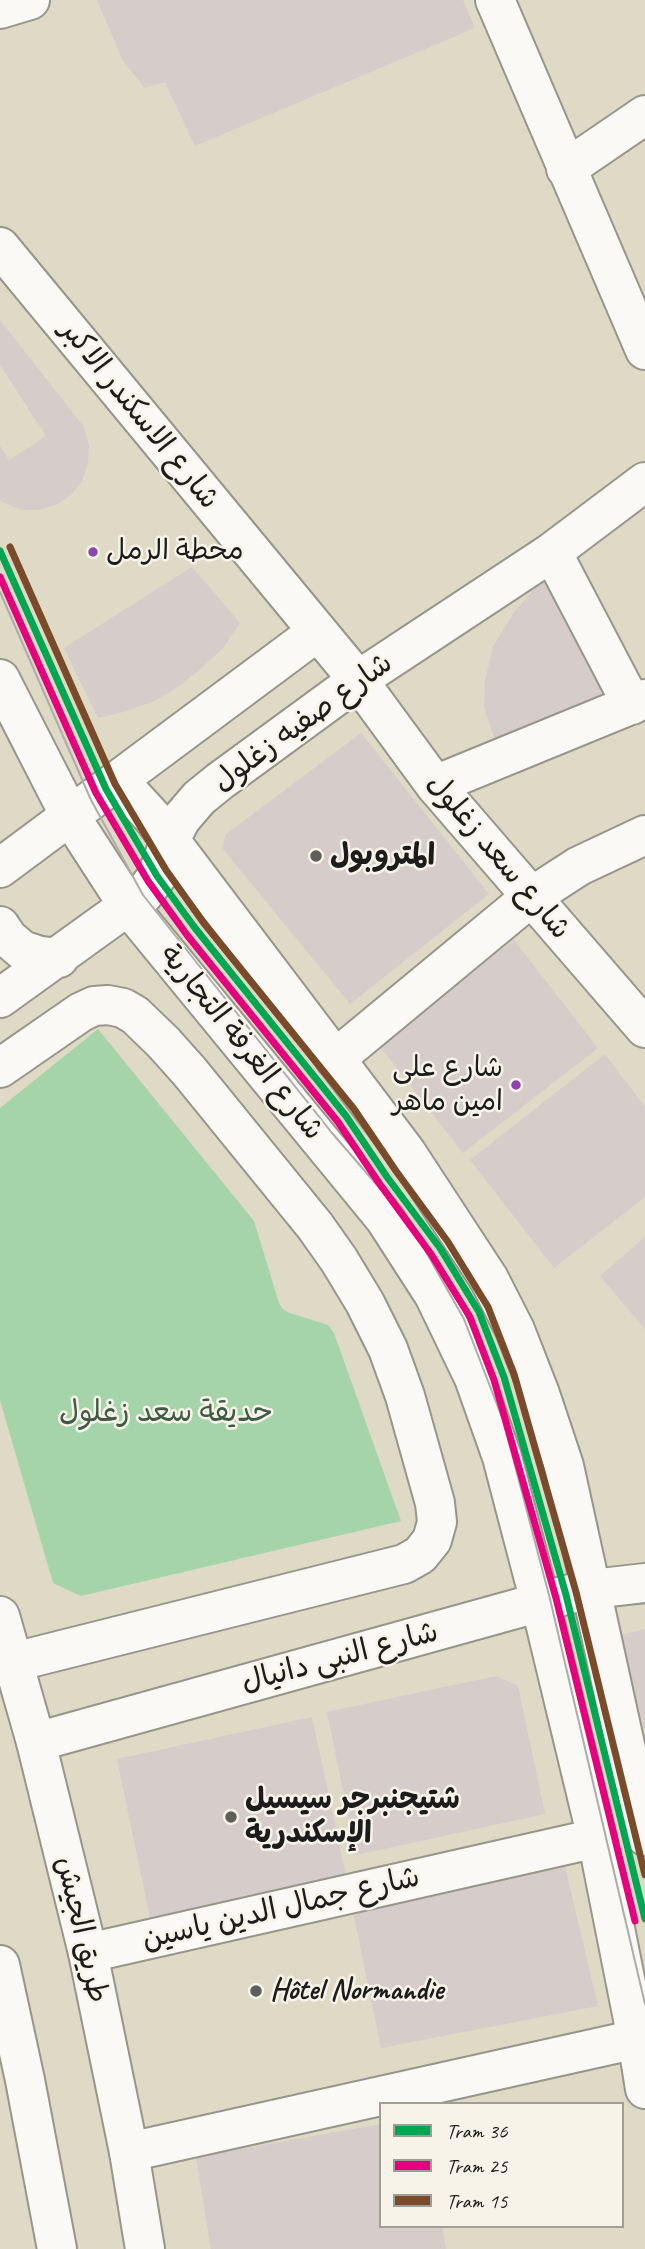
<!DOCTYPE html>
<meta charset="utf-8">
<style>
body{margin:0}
#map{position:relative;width:645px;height:2249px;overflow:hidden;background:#dedac6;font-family:Caveat,sans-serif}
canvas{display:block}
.legend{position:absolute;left:379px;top:2102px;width:245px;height:126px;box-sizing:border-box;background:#f7f3e8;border:2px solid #9f9d96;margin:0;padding:9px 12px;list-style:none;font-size:21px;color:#1c1c1c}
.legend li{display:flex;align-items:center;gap:14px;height:35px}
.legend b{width:35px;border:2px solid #9f9d96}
</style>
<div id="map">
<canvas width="645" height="2249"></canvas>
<ul class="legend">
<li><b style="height:9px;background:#00a651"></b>Tram 36</li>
<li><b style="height:9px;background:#e5007d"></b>Tram 25</li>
<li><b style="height:9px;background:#7a4b2a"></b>Tram 15</li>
</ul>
</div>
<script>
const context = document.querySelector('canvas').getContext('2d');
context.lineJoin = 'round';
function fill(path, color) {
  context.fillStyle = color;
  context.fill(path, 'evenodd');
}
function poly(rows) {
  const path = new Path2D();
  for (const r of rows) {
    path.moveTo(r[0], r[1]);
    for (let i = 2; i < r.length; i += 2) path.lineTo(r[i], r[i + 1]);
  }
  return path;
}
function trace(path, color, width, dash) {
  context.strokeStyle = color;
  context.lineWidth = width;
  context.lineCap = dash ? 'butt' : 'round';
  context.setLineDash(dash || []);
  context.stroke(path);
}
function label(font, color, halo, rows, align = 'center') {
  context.font = font + ' Caveat,"Playpen Sans Arabic",sans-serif';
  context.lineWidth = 5;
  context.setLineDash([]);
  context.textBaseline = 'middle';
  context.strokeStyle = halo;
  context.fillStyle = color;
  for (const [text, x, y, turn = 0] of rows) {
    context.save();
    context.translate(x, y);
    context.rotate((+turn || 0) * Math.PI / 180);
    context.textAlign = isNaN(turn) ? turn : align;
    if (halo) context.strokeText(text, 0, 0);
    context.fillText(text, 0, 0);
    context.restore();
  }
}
const green = poly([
 [98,1029,254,1221,279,1303,283,1309,290,1313,328,1325,334,1333,401,1521,81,1596,53,1583,0,1400,0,1108]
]);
const building = poly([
 [97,0,463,0,475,28,195,146,165,82,145,88,123,61],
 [0,320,84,427,89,445,88,463,82,481,71,495,56,505,39,510,21,510,0,501,0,446,9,460,46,436,0,365],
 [192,567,240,623,223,648,197,672,175,689,154,701,127,711,98,718,64,648],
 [546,576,609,694,495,740,484,707,485,681,493,647,514,612],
 [361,733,489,894,350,1004,223,849,225,835],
 [514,940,598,1048,463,1153,379,1045],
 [605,1054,645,1107,645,1197,554,1268,470,1160],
 [645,1237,645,1329,600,1276],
 [645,1629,645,1728,644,1728,621,1635],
 [496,1676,518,1686,545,1814,356,1855,327,1712],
 [312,1717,346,1876,150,1918,117,1759],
 [562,1854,598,2006,381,2048,350,1897],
 [381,2124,381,2226,442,2226,446,2249,211,2249,196,2157]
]);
const minor = poly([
 [495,0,645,350],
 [0,9,30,0],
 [566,169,645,115],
 [552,552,632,705],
 [358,680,435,785,645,1028],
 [435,785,645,699],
 [335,1059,531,897,579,866,645,835],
 [0,1068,81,1012,94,1006,108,1005,123,1008,135,1015,163,1042,189,1071,315,1226,339,1260,365,1303,388,1349,405,1396,435,1503,437,1522,432,1540,420,1555,404,1564,14,1662],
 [36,1742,566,1595,592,1589,645,1583],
 [88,1953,597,1838],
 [129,2152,637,2039]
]);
const major = poly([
 [0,247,358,680],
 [0,679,70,816,129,907,385,1219,434,1295,474,1378,502,1457,540,1602,597,1838,637,2039,645,2089],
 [118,780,153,818,406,1152,489,1279,515,1330,540,1394,564,1466,645,1836],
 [0,868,317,632],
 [0,926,8,938,22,950,40,956,59,958],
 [0,998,143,895,157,876,170,840,181,819,199,798,220,781,358,680,552,552,645,482]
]);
const highway = poly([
 [0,1616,36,1742,88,1953,129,2152,145,2249],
 [0,1965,25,2080,57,2249]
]);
const tram = poly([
 [0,592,91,800,143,895,332,1133,409,1222,464,1319,503,1420,550,1599,645,2004]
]);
const tram1 = poly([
 [0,551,106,789,157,876,195,928,346,1116,387,1177,440,1248,479,1312,504,1377,566,1595,645,1919]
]);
const tram2 = poly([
 [0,577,96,793,148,881,187,935,338,1122,379,1183,431,1254,470,1317,494,1380,556,1598,635,1921]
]);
const tram3 = poly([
 [10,547,115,784,166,870,203,922,354,1109,396,1171,448,1242,488,1307,514,1374,576,1592,645,1875]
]);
const markers = [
 [93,552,6,"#8e44ad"],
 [316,856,7,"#605e58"],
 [516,1085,6,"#8e44ad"],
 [231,1817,7,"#605e58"],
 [256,1991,7,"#605e58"]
];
const busNames = [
 ["محطة الرمل",106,552],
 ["شارع على",503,1069,"right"],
 ["امين ماهر",503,1103,"right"]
];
const streetNames = [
 ["شارع الاسكندر الاكبر",139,415,51],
 ["شارع صفيه زغلول",303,723,-36],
 ["شارع سعد زغلول",498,857,50],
 ["شارع الغرفة التجارية",241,1043,51],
 ["شارع النبى دانيال",340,1658,-15],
 ["شارع جمال الدين ياسين",281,1909,-13],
 ["طريق الجيش",81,1930,77]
];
const poiNames = [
 ["المتروبول",330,856],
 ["شتيجنبرجر سيسيل",245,1800],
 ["الإسكندرية",245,1834],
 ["Hôtel Normandie",270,1991]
];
const parkNames = [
 ["حديقة سعد زغلول",166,1413]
];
fill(green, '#a6d4aa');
fill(building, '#d6ccc9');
trace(minor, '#98958a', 42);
trace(major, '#98958a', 42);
trace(highway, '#98958a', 42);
trace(minor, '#faf9f6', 38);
trace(major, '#faf9f6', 38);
trace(highway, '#faf9f6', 38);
trace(tram, '#adaca9', 2);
trace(tram1, '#00a651', 7);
trace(tram2, '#e5007d', 7);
trace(tram3, '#7a4b2a', 7);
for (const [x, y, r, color] of markers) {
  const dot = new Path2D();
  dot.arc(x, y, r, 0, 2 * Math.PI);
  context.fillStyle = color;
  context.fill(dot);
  trace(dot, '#f7f3e8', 2.5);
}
label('28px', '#1c1c1c', '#f7f3e8', busNames, 'left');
label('30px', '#1c1c1c', '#f7f3e8', streetNames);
label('bold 30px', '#1c1c1c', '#f7f3e8', poiNames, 'left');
label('30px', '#3d5b46', '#f7f3e8', parkNames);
</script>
